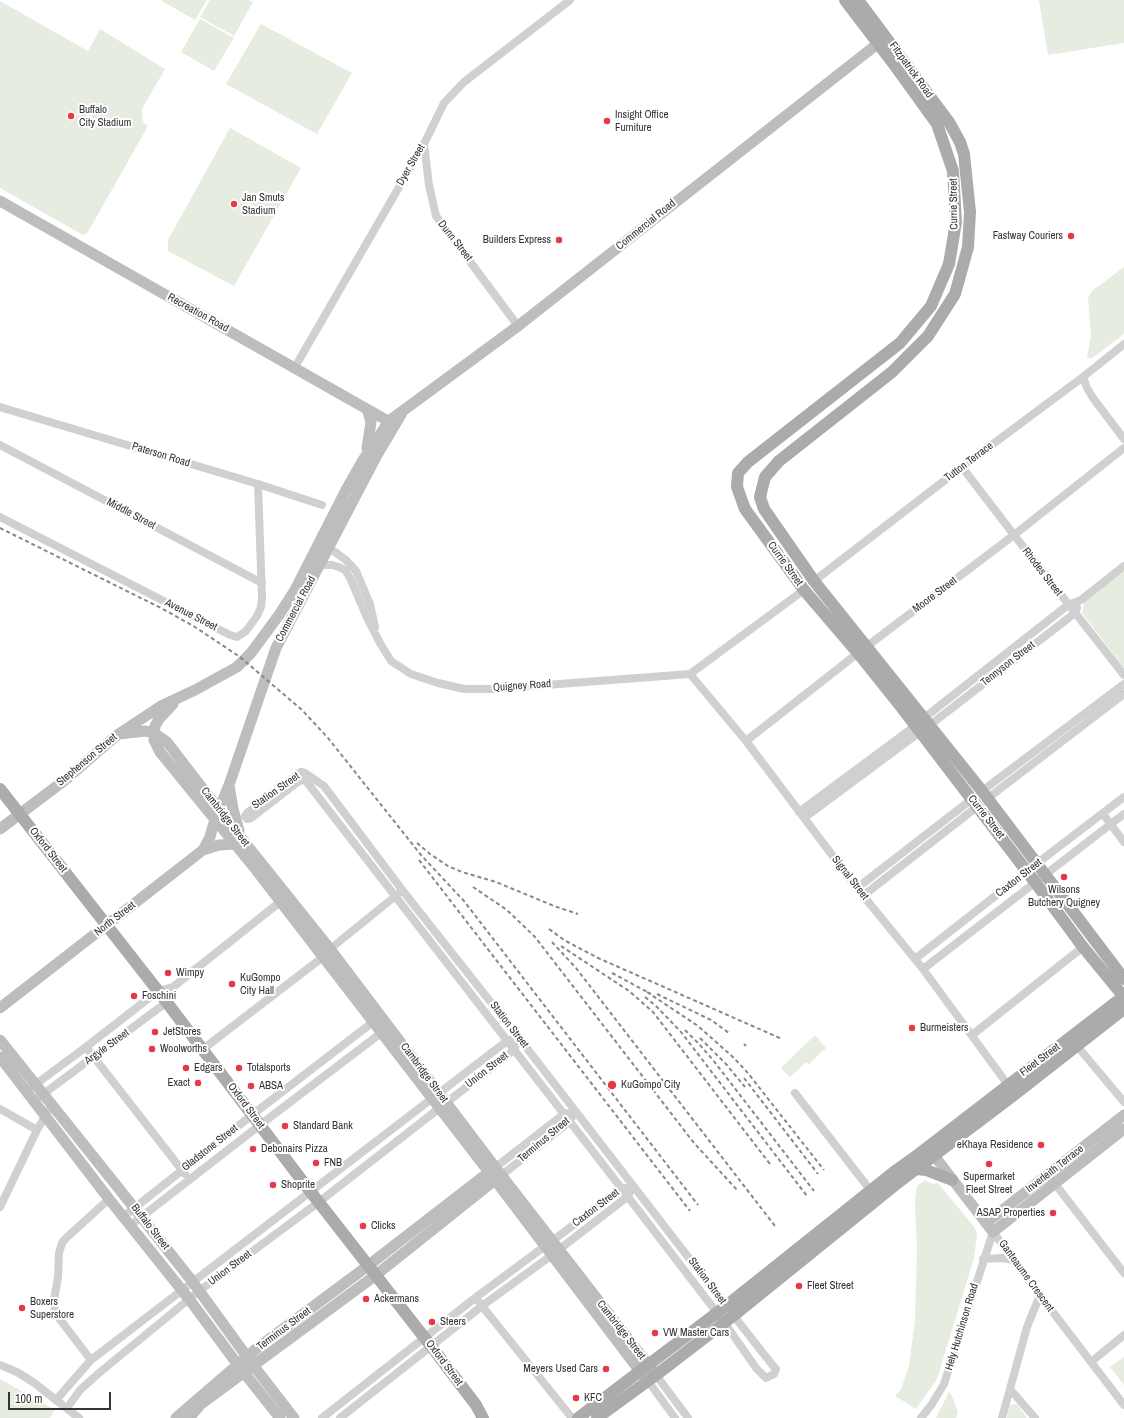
<!DOCTYPE html>
<style>
body{margin:0}
#map{position:relative;width:1124px;height:1418px;overflow:hidden;background:#fff;font-family:"Archivo Narrow",sans-serif}
canvas{display:block}
.scale{position:absolute;left:8px;top:1392px;width:103px;height:18px;box-sizing:border-box;border:2px solid #333;border-top:0;padding-left:5px;font-size:12px;line-height:14px;white-space:nowrap;color:#333;-webkit-text-stroke:3px #fff;paint-order:stroke}
</style>
<div id="map">
<canvas width="1124" height="1418"></canvas>
<div class="scale">100 m</div>
</div>
<script>
const context = document.querySelector('canvas').getContext('2d');
context.lineJoin = 'round';
function fill(path, color) {
  context.fillStyle = color;
  context.fill(path, 'evenodd');
}
function poly(rows) {
  const path = new Path2D();
  for (const r of rows) {
    path.moveTo(r[0], r[1]);
    for (let i = 2; i < r.length; i += 2) path.lineTo(r[i], r[i + 1]);
  }
  return path;
}
function trace(path, color, width, dash) {
  context.strokeStyle = color;
  context.lineWidth = width;
  context.lineCap = dash ? 'butt' : 'round';
  context.setLineDash(dash || []);
  context.stroke(path);
}
function label(font, color, halo, rows, align = 'center') {
  context.font = font + ' "Archivo Narrow",sans-serif';
  context.lineWidth = 4;
  context.setLineDash([]);
  context.textBaseline = 'middle';
  context.strokeStyle = halo;
  context.fillStyle = color;
  for (const [text, x, y, turn = 0] of rows) {
    context.save();
    context.translate(x, y);
    context.rotate((+turn || 0) * Math.PI / 180);
    context.textAlign = isNaN(turn) ? turn : align;
    if (halo) context.strokeText(text, 0, 0);
    context.fillText(text, 0, 0);
    context.restore();
  }
}
const green = poly([
 [162,0,207,0,195,20,162,1],
 [210,0,249,0,253,2,234,36,200,17],
 [1039,0,1124,0,1124,43,1048,55],
 [0,1,88,51,100,29,165,69,142,109,143,122,148,126,88,232,83,235,0,188],
 [200,19,234,38,214,71,181,52],
 [261,24,352,73,317,134,226,84],
 [230,128,301,168,234,286,168,251,168,240],
 [1124,267,1124,334,1091,359,1087,357,1091,336,1088,297,1092,291],
 [1124,571,1124,668,1082,613,1085,601],
 [815,1035,826,1048,809,1064,806,1062,790,1077,781,1068],
 [925,1180,933,1184,938,1183,975,1228,977,1235,974,1258,937,1379,916,1409,895,1396,901,1389,909,1366,915,1320,917,1248,915,1202,917,1186],
 [1124,1357,1124,1385,1110,1367],
 [0,1379,55,1410,50,1418,0,1418],
 [949,1392,953,1398,958,1413,956,1418,936,1418],
 [1017,1404,1027,1418,1007,1418,1010,1405]
]);
const street = poly([
 [424,144,429,185,436,216,518,326],
 [295,367,424,144,444,103,464,82,570,0],
 [1083,377,1087,388,1093,398,1124,439],
 [0,407,258,484,322,505],
 [0,445,262,583],
 [962,467,1014,535,1124,675],
 [0,517,230,635,237,637,246,631,257,616,261,607,262,598,258,484],
 [328,547,346,560,356,571,370,604,375,627],
 [319,565,332,565,339,567,345,570,350,578,368,620,380,643,391,661,411,674,438,683,464,689,494,689,690,674],
 [814,581,962,467,1083,377,1124,344],
 [690,674,746,741,857,888,923,969,1008,1085],
 [690,674,804,590],
 [924,718,1068,605,1081,600,1124,566],
 [930,725,1075,613,1077,608],
 [746,741,858,653,1014,535,1124,448],
 [301,772,305,773,324,786,403,891,519,1038,726,1306,774,1367,776,1369,774,1374,766,1378,756,1368,724,1322,622,1189,306,781,303,780,299,781,251,818,247,819,246,818,245,816,247,813,301,772],
 [982,791,1124,684],
 [988,798,1124,694],
 [799,812,915,726],
 [1103,814,1124,842],
 [804,818,920,732],
 [857,888,972,799],
 [864,895,978,806],
 [330,949,398,894],
 [915,959,1027,871,1124,797],
 [923,969,1124,814],
 [972,1035,1083,947],
 [1077,1046,1124,1102],
 [86,1047,185,1174],
 [203,1049,323,957],
 [32,1087,86,1047,158,991,173,987,280,902],
 [795,1093,871,1191],
 [34,1101,167,1002,173,987],
 [0,1109,37,1130],
 [492,1170,564,1114,569,1113],
 [498,1178,569,1122,572,1117],
 [1052,1180,1124,1273],
 [0,1207,37,1130,52,1105],
 [123,1217,252,1115,373,1022],
 [131,1225,260,1125,381,1033],
 [993,1232,1049,1307,1124,1405],
 [983,1259,1001,1258,1014,1260],
 [478,1301,572,1418],
 [91,1360,55,1313,54,1300,58,1277,59,1253,62,1243,65,1239,109,1199],
 [1091,1362,1124,1335],
 [0,1365,17,1372,33,1382,79,1418],
 [656,1375,688,1418],
 [648,1381,675,1418],
 [1010,1389,1035,1418],
 [56,1400,91,1360,507,1041,510,1040],
 [67,1408,80,1390,99,1373,199,1291,319,1202,514,1050,516,1045],
 [322,1418,475,1298,622,1189,625,1188],
 [340,1418,482,1306,552,1255,627,1197,630,1192],
 [921,1418,932,1404,944,1384,993,1232],
 [1002,1418,1027,1327,1040,1295]
]);
const secondary = poly([
 [0,201,395,425],
 [367,448,371,422,367,409],
 [173,704,159,719,155,726,154,740,160,752,253,866,495,1180,645,1378],
 [119,734,146,731,154,733,167,742,230,824,330,949,495,1167,654,1372],
 [229,785,233,809,239,831],
 [0,829,65,780,117,735,161,706,195,690,237,667,251,653,279,615,295,590,346,490,363,460,389,421,518,326,885,38],
 [203,850,219,845,235,844],
 [0,1008,203,850,210,837,215,819,229,785,276,648,377,455,402,413],
 [0,1040,120,1190,192,1281,253,1365,294,1418],
 [0,1057,109,1199,189,1299,238,1365,280,1418],
 [929,1149,993,1232,1124,1129],
 [986,1223,1124,1115],
 [176,1418,256,1349,369,1265,489,1172],
 [189,1418,201,1404,376,1275,495,1180]
]);
const primary = poly([
 [845,0,893,63,937,124,953,171,956,222,949,264,931,306,900,343,748,462,738,473,737,487,745,509,804,590,858,653,902,708,1035,882,1083,947,1124,997],
 [858,0,949,122,960,142,964,154,970,212,968,247,955,294,928,336,892,372,779,461,765,477,760,497,764,509,814,581,982,791,1124,979],
 [0,789,162,996,310,1191,431,1346,476,1405,483,1418],
 [917,1169,926,1170,952,1180],
 [578,1418,726,1306,894,1172,915,1157,1124,996],
 [597,1418,656,1375,733,1316,895,1185,1014,1095,1124,1009]
]);
const rail = poly([
 [0,528,161,608,195,627,240,657,302,710,328,738,421,855,464,901,698,1205],
 [417,843,430,854,448,866,462,872,496,882,554,906,578,914],
 [419,860,690,1211],
 [473,887,507,910,535,937,694,1143,738,1191],
 [549,929,564,940,598,958,782,1039],
 [552,942,576,968,775,1226],
 [561,946,629,991,653,1012,770,1164],
 [612,973,651,994],
 [647,992,698,1026,734,1058,747,1072,824,1170],
 [657,994,711,1020,729,1033],
 [645,997,657,1007,681,1032,807,1196],
 [685,1030,698,1043,713,1060,814,1191],
 [700,1038,726,1064,745,1087],
 [744,1044,746,1046],
 [744,1078,818,1174]
]);
const markers = [
 [71,116,4,"#e63946"],
 [607,121,4,"#e63946"],
 [234,204,4,"#e63946"],
 [1071,236,4,"#e63946"],
 [559,240,4,"#e63946"],
 [1064,877,4,"#e63946"],
 [168,973,4,"#e63946"],
 [232,984,4,"#e63946"],
 [134,996,4,"#e63946"],
 [912,1028,4,"#e63946"],
 [155,1032,4,"#e63946"],
 [152,1049,4,"#e63946"],
 [186,1068,4,"#e63946"],
 [239,1068,4,"#e63946"],
 [198,1083,4,"#e63946"],
 [612,1085,5,"#e63946"],
 [251,1086,4,"#e63946"],
 [285,1126,4,"#e63946"],
 [1041,1145,4,"#e63946"],
 [253,1149,4,"#e63946"],
 [316,1163,4,"#e63946"],
 [989,1164,4,"#e63946"],
 [273,1185,4,"#e63946"],
 [1053,1213,4,"#e63946"],
 [363,1226,4,"#e63946"],
 [799,1286,4,"#e63946"],
 [366,1299,4,"#e63946"],
 [22,1308,4,"#e63946"],
 [432,1322,4,"#e63946"],
 [655,1333,4,"#e63946"],
 [606,1369,4,"#e63946"],
 [576,1398,4,"#e63946"]
];
const streetNames = [
 ["Fitzpatrick Road",911,70,54],
 ["Dyer Street",411,165,-60],
 ["Currie Street",954,204,-91],
 ["Commercial Road",646,225,-39],
 ["Dunn Street",455,241,52],
 ["Recreation Road",198,313,29],
 ["Paterson Road",161,455,17],
 ["Tutton Terrace",969,462,-37],
 ["Middle Street",131,514,28],
 ["Currie Street",785,564,54],
 ["Rhodes Street",1042,572,52],
 ["Moore Street",935,595,-37],
 ["Commercial Road",296,609,-62],
 ["Avenue Street",191,615,27],
 ["Tennyson Street",1008,664,-38],
 ["Quigney Road",522,686,-4],
 ["Stephenson Street",87,760,-40],
 ["Station Street",276,791,-35],
 ["Cambridge Street",225,817,52],
 ["Currie Street",986,817,52],
 ["Oxford Street",48,850,52],
 ["Signal Street",850,878,52],
 ["Caxton Street",1019,878,-38],
 ["North Street",115,919,-38],
 ["Station Street",509,1025,52],
 ["Argyle Street",107,1047,-36],
 ["Fleet Street",1040,1060,-37],
 ["Union Street",487,1070,-38],
 ["Cambridge Street",424,1073,53],
 ["Oxford Street",246,1106,53],
 ["Terminus Street",544,1140,-40],
 ["Gladstone Street",210,1148,-38],
 ["Inverleith Terrace",1055,1169,-38],
 ["Caxton Street",596,1208,-37],
 ["Buffalo Street",150,1227,52],
 ["Union Street",230,1268,-37],
 ["Ganteaume Crescent",1026,1276,54],
 ["Station Street",707,1281,53],
 ["Hely Hutchinson Road",962,1327,-73],
 ["Terminus Street",284,1329,-37],
 ["Cambridge Street",621,1330,52],
 ["Oxford Street",444,1363,53]
];
const poiNames = [
 ["Buffalo",79,110],
 ["City Stadium",79,123],
 ["Insight Office",615,115],
 ["Furniture",615,128],
 ["Jan Smuts",242,198],
 ["Stadium",242,211],
 ["Fastway Couriers",1063,236,"right"],
 ["Builders Express",551,240,"right"],
 ["Wilsons",1064,890,"center"],
 ["Butchery Quigney",1064,903,"center"],
 ["Wimpy",176,973],
 ["KuGompo",240,978],
 ["City Hall",240,991],
 ["Foschini",142,996],
 ["Burmeisters",920,1028],
 ["JetStores",163,1032],
 ["Woolworths",160,1049],
 ["Edgars",194,1068],
 ["Totalsports",247,1068],
 ["Exact",190,1083,"right"],
 ["KuGompo City",621,1085],
 ["ABSA",259,1086],
 ["Standard Bank",293,1126],
 ["eKhaya Residence",1033,1145,"right"],
 ["Debonairs Pizza",261,1149],
 ["FNB",324,1163],
 ["Supermarket",989,1177,"center"],
 ["Fleet Street",989,1190,"center"],
 ["Shoprite",281,1185],
 ["ASAP Properties",1045,1213,"right"],
 ["Clicks",371,1226],
 ["Fleet Street",807,1286],
 ["Ackermans",374,1299],
 ["Boxers",30,1302],
 ["Superstore",30,1315],
 ["Steers",440,1322],
 ["VW Master Cars",663,1333],
 ["Meyers Used Cars",598,1369,"right"],
 ["KFC",584,1398]
];
fill(green, '#e6ecdf');
trace(street, '#d0d0d0', 8);
trace(secondary, '#bdbdbd', 11);
trace(primary, '#ababab', 12);
trace(rail, '#888', 2, [4, 3]);
for (const [x, y, r, color] of markers) {
  const dot = new Path2D();
  dot.arc(x, y, r, 0, 2 * Math.PI);
  context.fillStyle = color;
  context.fill(dot);
  trace(dot, '#fff', 1.5);
}
label('11px', '#333', '#fff', streetNames);
label('11px', '#333', '#fff', poiNames, 'left');
</script>
